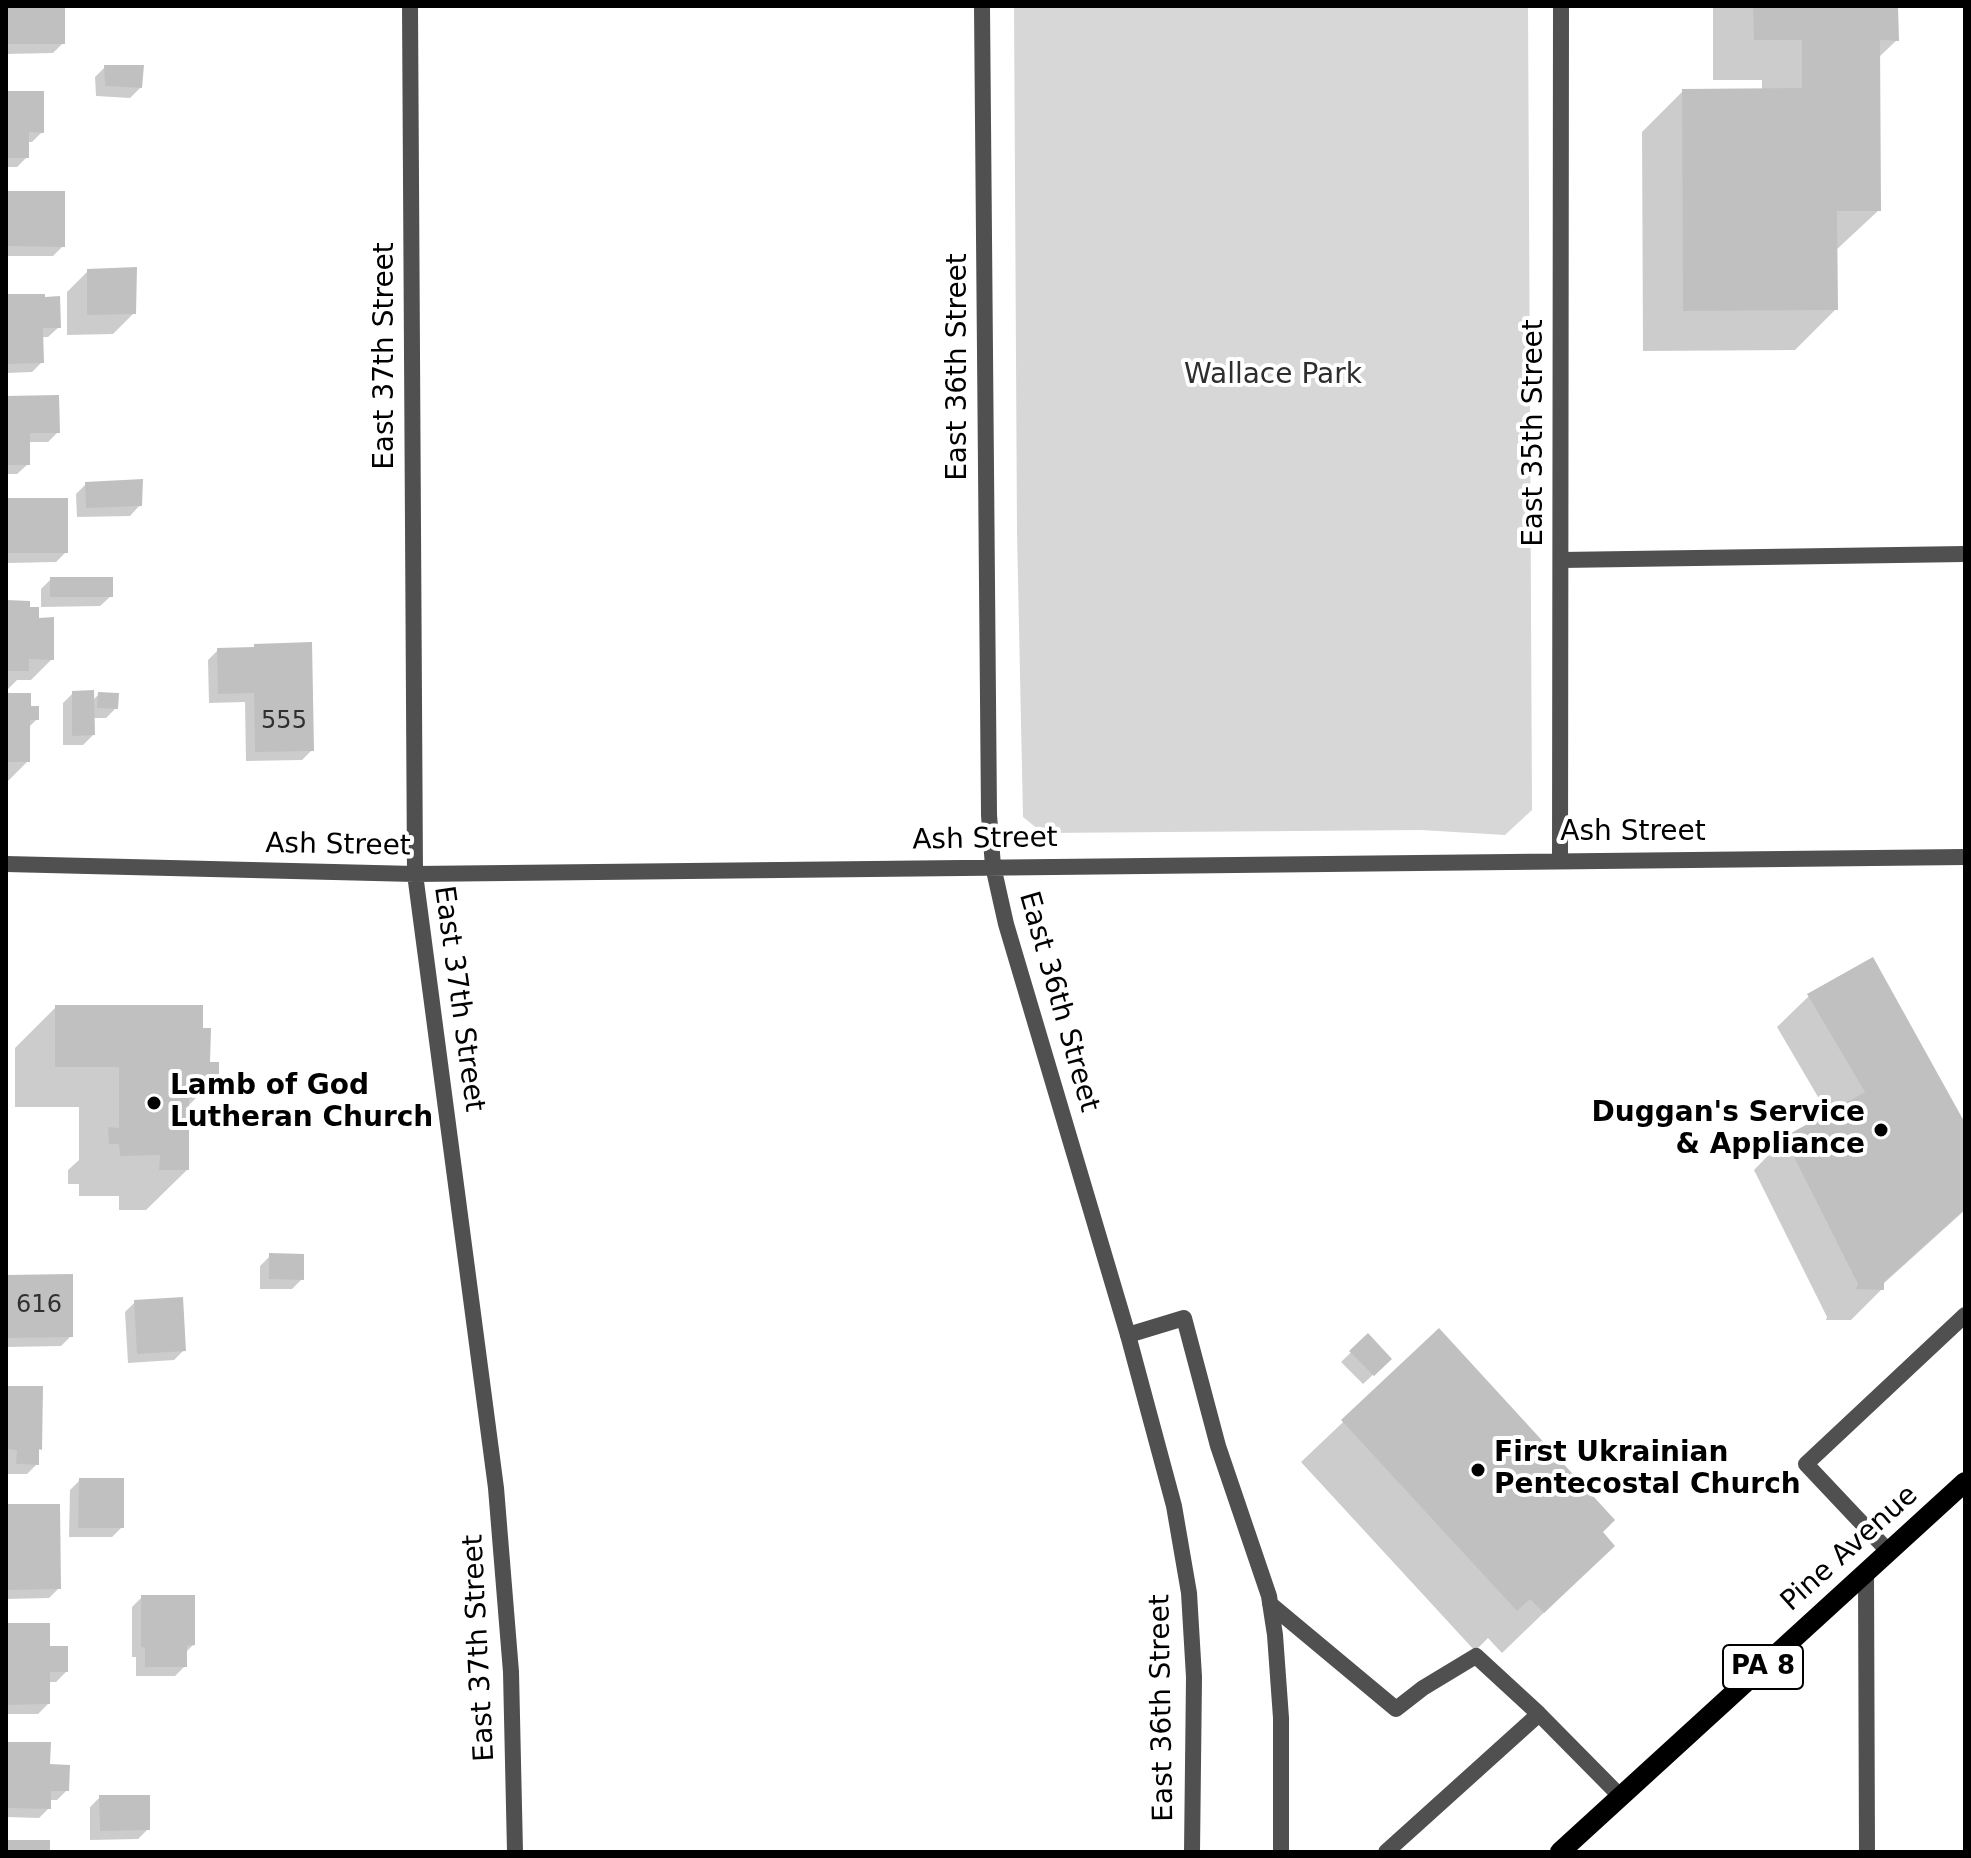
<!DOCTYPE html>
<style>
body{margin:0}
#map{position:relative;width:1971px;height:1858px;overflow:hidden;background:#fff;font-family:"DejaVu Sans",sans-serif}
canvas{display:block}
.frame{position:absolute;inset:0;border:8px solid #000;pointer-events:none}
</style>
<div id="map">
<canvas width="1971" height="1858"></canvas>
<div class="frame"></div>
</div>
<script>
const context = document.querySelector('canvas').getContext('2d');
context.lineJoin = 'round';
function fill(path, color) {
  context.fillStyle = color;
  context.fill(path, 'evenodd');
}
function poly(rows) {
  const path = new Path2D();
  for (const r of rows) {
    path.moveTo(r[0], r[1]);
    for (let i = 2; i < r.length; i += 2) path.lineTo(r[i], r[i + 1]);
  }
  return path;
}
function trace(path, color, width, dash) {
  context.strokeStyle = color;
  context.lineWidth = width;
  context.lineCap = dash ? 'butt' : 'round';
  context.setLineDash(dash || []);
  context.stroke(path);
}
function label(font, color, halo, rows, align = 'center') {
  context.font = font + ' "DejaVu Sans",sans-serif';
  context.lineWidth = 8;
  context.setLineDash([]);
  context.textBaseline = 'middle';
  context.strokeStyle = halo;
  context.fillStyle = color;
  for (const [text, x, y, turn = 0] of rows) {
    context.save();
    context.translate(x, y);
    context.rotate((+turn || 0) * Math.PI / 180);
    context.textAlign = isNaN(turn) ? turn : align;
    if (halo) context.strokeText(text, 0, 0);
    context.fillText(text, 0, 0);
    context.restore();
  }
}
const green = poly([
 [1014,6,1528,6,1532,810,1505,835,1421,830,1043,833,1023,817,1017,532]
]);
const shadow = poly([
 [6,6,63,6,63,43,53,53,6,54],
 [1713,6,1896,6,1897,40,1878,58,1879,210,1835,251,1836,309,1795,350,1643,351,1642,132,1683,91,1762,90,1762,80,1713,80],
 [105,67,140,88,130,98,96,96,95,77],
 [6,93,42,132,32,142,27,142,27,157,17,167,6,167],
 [6,193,63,246,53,256,6,256],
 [88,271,134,313,113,334,67,335,67,292],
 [6,296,59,327,48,337,41,337,42,362,32,372,6,373],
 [6,398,58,432,48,442,28,442,28,464,17,474,6,474],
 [86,484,140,505,130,516,77,517,76,494],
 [6,500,66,552,56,562,6,563],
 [51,579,111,596,100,606,41,607,41,589],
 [6,602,28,609,36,620,52,659,31,680,17,680,6,691],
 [255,646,312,750,302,760,246,761,245,702,209,703,208,660,218,650,252,649],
 [73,693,93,700,99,694,116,708,106,718,93,718,93,735,83,745,63,745,63,703],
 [6,695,29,708,37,719,28,728,28,761,7,782],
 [1809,996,1965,1127,1965,1210,1882,1285,1882,1289,1851,1320,1826,1320,1827,1317,1754,1170,1785,1138,1828,1114,1777,1027],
 [56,1007,200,1030,208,1064,217,1077,187,1107,187,1170,146,1210,119,1210,119,1196,79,1196,79,1184,68,1184,68,1170,79,1160,79,1107,15,1107,15,1048],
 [270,1256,302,1279,292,1289,260,1289,260,1266],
 [6,1277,71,1336,61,1346,6,1347],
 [135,1302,184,1350,174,1360,128,1363,125,1312],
 [1439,1331,1613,1546,1502,1653,1488,1638,1475,1651,1301,1462],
 [1368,1336,1390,1359,1363,1384,1341,1362],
 [6,1388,40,1449,37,1452,37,1464,27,1474,7,1474],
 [80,1480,122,1527,112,1537,69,1537,70,1490],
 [6,1506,59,1588,49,1598,6,1599],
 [142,1597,193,1645,185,1653,185,1666,175,1676,136,1676,136,1657,132,1657,132,1607],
 [6,1625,48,1648,66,1672,56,1682,48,1682,48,1704,38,1714,6,1714],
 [6,1744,48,1766,67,1790,57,1800,49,1800,49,1808,39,1818,6,1817],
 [100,1797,148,1829,138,1839,90,1840,90,1807]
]);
const building = poly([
 [6,6,65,6,65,44,6,44],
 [1753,6,1898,6,1899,41,1880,40,1881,211,1837,211,1838,310,1683,311,1682,89,1802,88,1802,40,1754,40],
 [104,65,144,65,142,88,105,86],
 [6,91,44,91,44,133,29,132,29,158,6,158],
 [6,191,65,191,65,247,6,246],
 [137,267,136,314,87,315,87,269],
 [6,294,45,294,45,297,60,296,61,328,43,328,44,363,6,364],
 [59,395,60,433,30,433,30,465,6,465,6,396],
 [143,479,142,506,86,508,85,482],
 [6,498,68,498,68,553,6,553],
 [50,577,113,577,113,597,50,597],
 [6,600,30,601,30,607,39,607,39,618,54,617,54,660,29,659,29,671,6,671],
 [312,642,314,751,255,752,254,693,218,694,217,648,254,647,254,644],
 [94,690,95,735,72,736,72,691],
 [98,692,119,693,118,709,97,708],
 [6,693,31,693,31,706,39,706,39,720,30,720,30,762,6,762],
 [1873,957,1965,1123,1965,1209,1884,1282,1884,1290,1856,1289,1858,1284,1784,1137,1865,1092,1807,994],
 [55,1005,203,1005,203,1028,211,1028,210,1062,219,1062,219,1078,189,1078,189,1170,159,1170,160,1155,120,1156,119,1144,109,1144,108,1127,119,1128,119,1067,55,1067],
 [269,1253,304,1254,304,1280,269,1279],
 [73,1274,73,1337,6,1338,6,1275],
 [183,1297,186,1351,137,1354,134,1300],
 [1439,1328,1615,1520,1603,1532,1615,1546,1544,1613,1530,1599,1517,1611,1341,1420],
 [1368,1333,1392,1359,1374,1376,1349,1351],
 [6,1386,43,1386,42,1450,39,1449,39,1465,16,1464,17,1450,6,1449],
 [79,1478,124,1478,124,1528,78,1528],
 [6,1504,60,1504,61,1589,6,1590],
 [141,1595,195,1595,195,1645,187,1646,187,1667,145,1667,145,1648,141,1647],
 [6,1623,50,1623,50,1646,68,1646,68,1672,50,1672,50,1704,6,1705],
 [6,1742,51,1742,50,1764,70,1765,69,1791,51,1791,51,1809,6,1808],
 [99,1795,150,1795,150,1830,100,1831],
 [6,1840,50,1840,50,1852,6,1852]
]);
const service = poly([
 [1561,560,1965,554],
 [1128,1335,1184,1318,1218,1446,1269,1596,1275,1635,1281,1718,1281,1852],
 [1889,1552,1806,1464,1965,1315],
 [1270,1604,1396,1709,1423,1688,1476,1656,1539,1714],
 [1386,1852,1539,1714,1621,1797]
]);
const minor = poly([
 [410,6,415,874,496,1488,511,1672,515,1852],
 [982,6,989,815,993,866,1006,924,1128,1335,1174,1506,1189,1593,1194,1677,1192,1852],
 [1560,859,1561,6],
 [6,864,415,874,1965,857],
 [1866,1573,1867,1852]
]);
const primary = poly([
 [1560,1852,1965,1482]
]);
const markers = [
 [154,1103,8,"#000"],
 [1881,1130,8,"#000"],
 [1478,1470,8,"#000"]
];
const numberNames = [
 ["555",284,722],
 ["616",39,1306]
];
const shields = [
 [1763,1667,80]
];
const shieldNames = [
 ["PA 8",1763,1667]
];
const streetNames = [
 ["East 37th Street",386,356,-90],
 ["East 36th Street",959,367,-90],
 ["East 35th Street",1535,433,-90],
 ["Ash Street",1633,833],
 ["Ash Street",985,840,-1],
 ["Ash Street",338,846,1],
 ["East 37th Street",458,999,82],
 ["East 36th Street",1058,1002,74],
 ["Pine Avenue",1850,1549,-42],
 ["East 37th Street",480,1648,-93],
 ["East 36th Street",1163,1708,-91]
];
const parkNames = [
 ["Wallace Park",1273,376]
];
const poiNames = [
 ["Lamb of God",170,1087],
 ["Lutheran Church",170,1119],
 ["Duggan's Service",1865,1114,"right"],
 ["& Appliance",1865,1146,"right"],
 ["First Ukrainian",1494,1454],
 ["Pentecostal Church",1494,1486]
];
fill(green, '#d7d7d7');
fill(shadow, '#0003');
fill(building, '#c0c0c0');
trace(service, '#505050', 16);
trace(minor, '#505050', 16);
trace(primary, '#000', 20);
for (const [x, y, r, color] of markers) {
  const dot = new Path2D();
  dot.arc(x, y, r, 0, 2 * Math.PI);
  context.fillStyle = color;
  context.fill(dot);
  trace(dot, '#fff', 3);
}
label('24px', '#303030', null, numberNames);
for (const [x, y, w] of shields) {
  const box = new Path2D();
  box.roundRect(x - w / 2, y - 22, w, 44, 6);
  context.fillStyle = '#fff';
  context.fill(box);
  trace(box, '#000', 2);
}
label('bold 26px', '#000', null, shieldNames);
label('28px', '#000', '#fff', streetNames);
label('28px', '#2e2e2e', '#fff', parkNames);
label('bold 28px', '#000', '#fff', poiNames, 'left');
</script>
